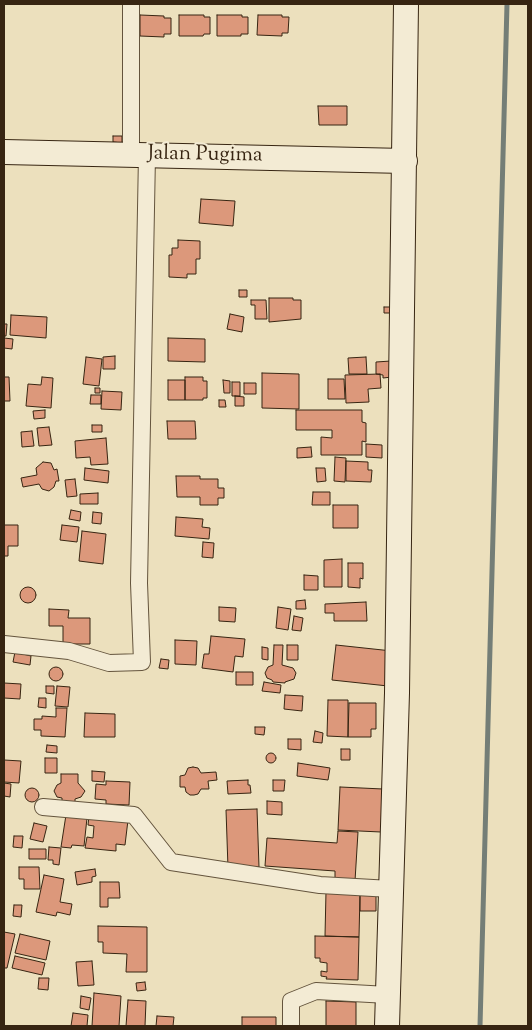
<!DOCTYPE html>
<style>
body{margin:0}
#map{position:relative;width:532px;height:1030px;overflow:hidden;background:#ece0bd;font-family:"Sorts Mill Goudy",serif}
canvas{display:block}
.frame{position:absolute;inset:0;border:5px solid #372512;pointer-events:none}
</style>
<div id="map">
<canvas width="532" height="1030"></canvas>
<div class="frame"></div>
</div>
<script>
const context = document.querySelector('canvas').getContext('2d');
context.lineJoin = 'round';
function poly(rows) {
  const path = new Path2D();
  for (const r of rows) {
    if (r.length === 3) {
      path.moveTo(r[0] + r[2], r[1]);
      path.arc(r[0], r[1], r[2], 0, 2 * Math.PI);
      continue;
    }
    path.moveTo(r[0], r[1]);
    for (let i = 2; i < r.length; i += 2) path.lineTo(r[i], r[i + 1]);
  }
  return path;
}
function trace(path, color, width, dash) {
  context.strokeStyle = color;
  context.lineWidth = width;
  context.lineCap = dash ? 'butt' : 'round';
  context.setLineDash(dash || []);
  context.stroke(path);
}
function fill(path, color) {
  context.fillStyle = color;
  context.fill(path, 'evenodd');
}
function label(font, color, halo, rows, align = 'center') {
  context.font = font + ' "Sorts Mill Goudy",serif';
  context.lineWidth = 4;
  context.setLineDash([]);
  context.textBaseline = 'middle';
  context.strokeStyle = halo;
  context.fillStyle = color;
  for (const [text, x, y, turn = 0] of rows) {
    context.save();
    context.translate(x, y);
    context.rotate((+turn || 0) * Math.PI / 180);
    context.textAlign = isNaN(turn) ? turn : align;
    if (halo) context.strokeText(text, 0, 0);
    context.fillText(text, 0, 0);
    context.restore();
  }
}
const stream = poly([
 [480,1026,507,4]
]);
const building = poly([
 [140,15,164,16,164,18,171,18,171,34,164,34,164,37,140,36,140,15],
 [179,15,204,15,204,17,210,17,210,34,204,34,203,36,179,36,179,15],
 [217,15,242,15,242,17,248,17,248,34,241,34,241,36,217,36,217,15],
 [258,15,282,15,282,17,289,17,288,33,282,33,282,36,257,35,258,15],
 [318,106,347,106,347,125,319,125,318,106],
 [113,136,122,136,122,143,113,142,113,136],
 [201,199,235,201,233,226,199,223,201,199],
 [178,240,200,241,200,259,196,259,196,274,187,274,187,278,169,277,169,255,172,255,172,248,178,248,178,240],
 [239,290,247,290,247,297,239,297,239,290],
 [269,298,293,298,293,300,301,300,301,319,269,322,269,298],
 [251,300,266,300,267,319,255,319,255,305,251,305,251,300],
 [384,307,392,307,391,313,384,313,384,307],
 [230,314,244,317,242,332,227,329,230,314],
 [11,315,47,317,46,338,10,335,11,315],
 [4,324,7,324,6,336,4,336,4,324],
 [4,338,13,339,12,349,4,348,4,338],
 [168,338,205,339,205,362,168,361,168,338],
 [115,356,115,369,103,369,103,357,115,356],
 [86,357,102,359,99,386,83,384,86,357],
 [366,357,367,374,349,374,348,358,366,357],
 [391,361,392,377,383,378,383,375,376,374,376,362,391,361],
 [262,373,299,374,299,409,262,408,262,373],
 [380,374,381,388,368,389,369,402,346,403,345,375,380,374],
 [4,377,9,377,10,401,4,401,4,377],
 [42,377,53,378,51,408,26,406,28,384,41,385,42,377],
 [185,377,203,377,203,381,207,381,207,398,203,398,203,400,185,400,185,377],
 [328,379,344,379,345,399,328,399,328,379],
 [168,380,185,380,185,400,168,400,168,380],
 [223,380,230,381,230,393,224,393,223,380],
 [232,382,240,382,240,396,232,396,232,382],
 [244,383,256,383,256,394,244,394,244,383],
 [95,388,100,388,100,393,95,393,95,388],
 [102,391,122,392,121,410,101,409,102,391],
 [91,395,101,395,101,404,90,404,91,395],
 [235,396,244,397,244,406,235,406,235,396],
 [219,400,225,400,226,407,219,407,219,400],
 [45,410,45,418,34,419,33,411,45,410],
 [296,410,362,410,362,422,366,423,366,442,362,441,362,455,321,455,321,437,332,438,332,430,296,430,296,410],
 [167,421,195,421,196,439,168,439,167,421],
 [92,425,102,425,102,432,92,432,92,425],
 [49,427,52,445,39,446,37,428,49,427],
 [32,431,34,446,22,447,21,432,32,431],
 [106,438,108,464,91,465,90,457,76,458,75,441,106,438],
 [366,444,382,445,382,458,366,457,366,444],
 [311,447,312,457,297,458,297,448,311,447],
 [335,457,346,458,345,482,334,481,335,457],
 [346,461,368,462,368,470,372,470,371,482,346,481,346,461],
 [43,462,51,463,54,470,57,469,59,481,56,481,54,487,49,491,42,489,39,484,23,487,21,478,37,475,36,468,43,462],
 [85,468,109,471,108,483,84,480,85,468],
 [316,468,325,468,326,481,317,482,316,468],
 [176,476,200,476,200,479,218,479,218,488,224,488,224,498,218,498,218,505,200,505,200,497,177,497,176,476],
 [75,479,77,496,67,497,65,480,75,479],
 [313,492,330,492,330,505,312,505,313,492],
 [98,493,98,504,80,504,80,494,98,493],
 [333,505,358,505,358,528,333,528,333,505],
 [71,510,81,512,80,521,69,519,71,510],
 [93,512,102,513,101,524,92,523,93,512],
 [176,517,203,519,202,527,210,528,209,539,175,536,176,517],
 [4,525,18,525,18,546,8,546,8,556,4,556,4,525],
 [62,525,79,527,77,542,60,540,62,525],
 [82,531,106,534,103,564,79,561,82,531],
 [203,542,214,543,213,558,202,557,203,542],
 [342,559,342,587,324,587,324,560,342,559],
 [348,563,363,563,363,579,360,578,360,588,348,587,348,563],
 [304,575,318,576,318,590,304,590,304,575],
 [28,595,8],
 [305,600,306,609,296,609,296,601,305,600],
 [366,602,367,621,334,621,334,613,325,613,325,604,366,602],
 [219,607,236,608,235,622,219,621,219,607],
 [278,607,291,609,288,630,276,628,278,607],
 [49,609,69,610,68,618,90,618,90,644,63,644,63,626,49,626,49,609],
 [294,616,303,618,301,631,292,630,294,616],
 [211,636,245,639,243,657,235,656,233,672,202,668,204,654,209,654,211,636],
 [175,640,197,641,196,665,175,664,175,640],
 [274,645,283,645,282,665,293,668,296,673,294,679,285,682,285,683,273,682,272,680,267,678,265,673,268,667,273,665,274,645],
 [287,645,298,645,298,660,287,660,287,645],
 [336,645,392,651,388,686,332,680,336,645],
 [262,647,268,648,268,660,262,659,262,647],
 [15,652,31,656,30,665,13,662,15,652],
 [161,659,169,660,168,669,159,668,161,659],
 [56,674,7],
 [236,672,253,672,253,685,236,685,236,672],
 [264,682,281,685,280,693,262,691,264,682],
 [4,683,21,684,20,699,4,698,4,683],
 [46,686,54,686,54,694,46,693,46,686],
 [57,686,70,687,68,707,55,706,57,686],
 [285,695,303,696,302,711,284,709,285,695],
 [39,698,46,698,46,708,38,707,39,698],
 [328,700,348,700,348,737,327,736,328,700],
 [349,703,376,703,376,729,371,729,371,737,348,737,349,703],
 [56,708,67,708,65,737,41,736,41,730,34,730,34,719,42,719,42,716,56,717,56,708],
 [85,713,115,714,115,737,84,737,85,713],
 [255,727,265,727,264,735,255,734,255,727],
 [315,731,323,733,322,743,313,742,315,731],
 [288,739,301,739,301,750,288,749,288,739],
 [47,745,57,746,57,753,46,752,47,745],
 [341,749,350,749,350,760,341,760,341,749],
 [271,758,5],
 [45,758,57,758,57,773,45,773,45,758],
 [4,760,21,761,19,783,4,782,4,760],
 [298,763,330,768,328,780,297,776,298,763],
 [193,767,198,768,201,773,216,772,217,780,208,781,209,789,201,789,198,794,194,795,190,795,186,792,185,787,180,787,180,776,185,775,188,768,193,767],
 [92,771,105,772,104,782,92,781,92,771],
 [61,774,78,774,78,783,85,791,81,797,75,799,75,803,62,803,62,798,57,797,54,791,57,785,61,783,61,774],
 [248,780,248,785,250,785,251,793,228,794,227,781,248,780],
 [273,780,285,780,284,791,273,791,273,780],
 [106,781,130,782,129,805,106,804,106,800,95,799,96,784,106,785,106,781],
 [4,783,11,784,10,797,4,796,4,783],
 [340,787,383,789,381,832,338,830,340,787],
 [32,795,7],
 [267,801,282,802,282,815,267,814,267,801],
 [257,809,259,867,228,868,226,810,257,809],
 [66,815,87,818,84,846,72,845,71,848,61,847,66,815],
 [89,816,128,820,125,845,116,844,116,851,85,848,87,837,93,838,94,826,88,825,89,816],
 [34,823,47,826,43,842,30,839,34,823],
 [338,831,358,832,355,881,335,879,335,871,265,866,267,838,337,843,338,831],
 [14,836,23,836,22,848,13,847,14,836],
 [49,847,61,848,59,865,53,864,53,860,48,860,49,847],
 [29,849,46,849,46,859,29,859,29,849],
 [19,867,39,867,40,889,24,889,24,879,19,879,19,867],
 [95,869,96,876,92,877,92,882,77,885,75,872,95,869],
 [44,875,64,879,60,902,72,904,70,915,57,912,56,916,36,912,44,875],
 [100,882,119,882,120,898,108,898,108,907,100,907,100,882],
 [326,892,360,893,359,937,325,936,326,892],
 [360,895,376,896,376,911,360,911,360,895],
 [14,905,22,905,21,917,13,916,14,905],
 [98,926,147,927,147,972,126,972,127,954,103,953,103,942,98,942,98,926],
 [4,932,15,934,7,968,4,968,4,932],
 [20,934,50,941,46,960,15,953,20,934],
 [315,936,359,937,358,980,326,979,327,977,321,976,321,971,327,972,327,963,320,962,320,958,315,958,315,936],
 [15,956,45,963,42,975,12,968,15,956],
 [92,961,94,985,78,986,76,962,92,961],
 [39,978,49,978,48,990,38,989,39,978],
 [145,982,146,990,137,991,136,983,145,982],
 [94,993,121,996,119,1026,92,1026,94,993],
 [81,996,91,998,89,1010,80,1008,81,996],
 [128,1000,146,1001,145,1026,126,1026,128,1000],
 [326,1001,356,1002,356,1026,326,1026,326,1001],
 [73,1013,88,1015,87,1026,71,1026,73,1013],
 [157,1016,174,1017,173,1026,156,1026,157,1016],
 [242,1017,276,1017,276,1026,242,1026,242,1017]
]);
const street = poly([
 [131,4,131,154],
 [4,644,69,651,109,663,142,662,139,583,147,155],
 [43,807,134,815,171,862,320,885,391,889],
 [291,1026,291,1001,316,991,388,995]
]);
const secondary = poly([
 [4,152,405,161],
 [387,1026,397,693,406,4]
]);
const streetNames = [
 ["Jalan Pugima",205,156,1]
];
trace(stream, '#747e77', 5);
fill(building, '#dc987b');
trace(building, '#372512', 1);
trace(street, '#64543d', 18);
trace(secondary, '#372512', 26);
trace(street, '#f3ebd4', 16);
trace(secondary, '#f3ebd4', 24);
label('21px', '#372512', '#f3ebd4', streetNames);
</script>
